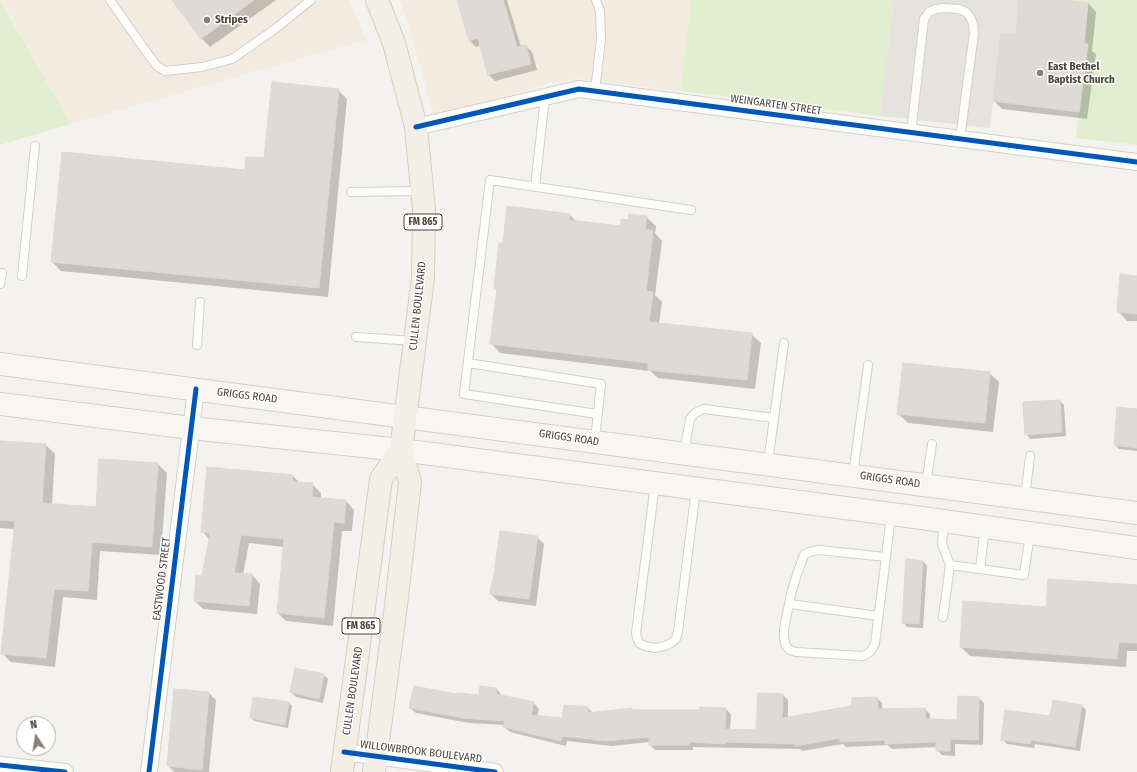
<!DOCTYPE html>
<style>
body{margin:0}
#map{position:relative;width:1137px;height:772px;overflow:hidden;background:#f4f2ee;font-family:"Fira Sans Condensed",sans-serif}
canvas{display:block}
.north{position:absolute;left:16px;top:716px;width:40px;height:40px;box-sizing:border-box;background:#fff;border:1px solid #b7b4b0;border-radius:50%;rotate:348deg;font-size:11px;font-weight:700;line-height:16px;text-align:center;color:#4b4439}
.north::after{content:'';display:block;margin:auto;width:14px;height:18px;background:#868178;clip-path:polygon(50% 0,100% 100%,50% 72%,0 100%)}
</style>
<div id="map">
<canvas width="1137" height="772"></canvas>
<div class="north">N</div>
</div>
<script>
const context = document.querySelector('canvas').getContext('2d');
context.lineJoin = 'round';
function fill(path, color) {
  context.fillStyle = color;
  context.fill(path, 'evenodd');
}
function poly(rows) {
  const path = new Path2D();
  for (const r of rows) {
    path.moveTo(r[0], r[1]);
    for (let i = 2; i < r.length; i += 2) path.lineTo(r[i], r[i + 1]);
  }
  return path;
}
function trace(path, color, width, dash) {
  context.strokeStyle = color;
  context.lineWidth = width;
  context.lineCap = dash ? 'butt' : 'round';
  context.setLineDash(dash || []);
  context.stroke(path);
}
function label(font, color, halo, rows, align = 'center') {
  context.font = font + ' "Fira Sans Condensed",sans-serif';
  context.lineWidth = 3;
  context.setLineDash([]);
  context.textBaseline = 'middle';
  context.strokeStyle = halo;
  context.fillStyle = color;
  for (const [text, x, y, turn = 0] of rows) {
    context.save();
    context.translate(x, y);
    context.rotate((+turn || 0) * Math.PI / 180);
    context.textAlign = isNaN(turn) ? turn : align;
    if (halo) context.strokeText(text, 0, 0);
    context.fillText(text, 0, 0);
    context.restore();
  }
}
const commercial = poly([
 [1,0,350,0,366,40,71,124],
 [400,0,691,0,681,91,577,79,556,81,434,117,409,26]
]);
const green = poly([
 [0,0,71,124,0,145],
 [691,0,894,0,880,116,681,91],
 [1064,0,1137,0,1137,145,1076,138,1088,45,1085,37,1088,3]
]);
const parking = poly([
 [894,0,1019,0,1016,35,1001,34,990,128,880,116]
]);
const shadow = poly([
 [175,0,276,0,210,47,201,38],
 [458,0,507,0,521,47,526,46,532,52,537,70,495,81,489,75,481,45,476,47,470,41],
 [1020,0,1054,0,1088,3,1096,12,1092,51,1096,54,1087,119,1002,109,994,101,1016,36],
 [338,90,347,99,328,297,61,271,52,262,246,171,265,160],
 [570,215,577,222,622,227,629,221,646,217,656,226,655,233,662,241,655,295,662,302,659,324,751,334,761,343,755,389,658,378,650,371,500,353,491,343,497,291,495,288,503,244],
 [1137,277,1137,329,1137,321,1127,321,1118,311],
 [989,373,999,382,993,432,908,423,898,414],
 [1060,401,1064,405,1066,436,1030,439,1026,434],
 [1137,410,1137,451,1119,449,1115,445],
 [0,442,46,445,55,454,52,505,96,508,100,460,158,464,167,473,161,555,100,551,97,600,63,597,55,667,11,662,2,653,15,529,0,528],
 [293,476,300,483,312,484,321,493,321,499,346,501,354,510,352,531,342,531,333,626,286,621,278,613,284,547,249,543,243,575,252,575,260,584,257,614,203,609,195,601,203,577,209,539,202,531],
 [537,537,544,544,536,606,498,601,491,594],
 [923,561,927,566,923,628,907,627,903,622],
 [1137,586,1137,651,1127,651,1126,667,970,656,961,647,1047,608],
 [296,669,324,675,328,679,323,703,296,697,291,692],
 [496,688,501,694,501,696,534,703,539,709,537,717,563,719,588,708,593,713,726,709,731,714,730,730,757,731,783,695,788,700,788,718,853,707,877,698,882,703,882,710,925,709,930,714,930,720,958,721,979,698,984,703,983,745,955,744,955,756,942,755,937,750,937,747,892,749,887,745,846,747,843,744,802,751,800,749,693,747,693,750,655,750,650,745,650,742,612,746,567,741,566,746,510,732,504,727,505,725,469,723,416,713,410,708,458,695,480,696],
 [175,690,209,693,216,700,209,772,174,772,168,766],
 [289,703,292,706,288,728,254,721,251,718],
 [1082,706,1086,710,1080,751,1035,744,1034,748,1007,744,1003,740,1051,717]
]);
const building = poly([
 [172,0,254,0,201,39,172,0],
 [457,0,503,0,517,47,526,45,531,64,488,75,478,38,469,41,457,0],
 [1019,0,1064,0,1088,3,1084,44,1088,44,1079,112,993,101,1001,34,1016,35,1019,0],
 [272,82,339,89,319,288,51,262,62,152,245,170,246,157,264,158,272,82],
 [507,206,570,214,569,220,621,226,621,219,628,220,629,214,647,216,645,229,653,231,646,291,653,292,649,322,752,333,747,380,648,370,648,363,490,344,497,289,494,288,499,243,503,243,507,206],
 [1120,274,1137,276,1137,314,1117,312,1120,274],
 [903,363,990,372,985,423,897,414,903,363],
 [1060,400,1062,432,1025,435,1023,402,1060,400],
 [1117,407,1137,409,1137,448,1114,445,1117,407],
 [0,441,46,444,42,503,96,507,99,459,158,463,152,547,92,542,88,591,54,589,46,658,1,654,15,521,0,520,0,441],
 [207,467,293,475,292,482,313,483,312,497,346,500,344,523,334,522,324,618,277,613,284,539,241,535,234,573,252,574,249,606,194,601,196,575,202,576,210,533,201,532,207,467],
 [500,531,538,536,529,599,490,594,492,581,493,581,500,531],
 [906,559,923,561,919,624,902,623,906,559],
 [1048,579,1137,585,1137,643,1119,642,1117,659,960,647,963,601,1046,607,1048,579],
 [295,668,324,674,319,699,290,692,295,668],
 [414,686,457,694,457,693,479,695,480,686,496,688,496,694,534,702,531,715,562,718,564,705,588,707,588,713,632,708,632,710,700,710,700,707,726,708,725,729,756,730,758,693,783,694,782,718,852,706,852,698,877,697,878,709,925,708,926,719,957,720,958,696,979,697,978,740,950,739,950,751,936,751,936,742,885,744,885,740,840,742,840,738,796,746,796,744,725,742,725,744,689,742,689,745,649,745,649,737,606,741,562,736,561,741,503,727,505,721,463,718,409,708,414,686],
 [174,689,209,692,202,770,167,766,174,689],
 [253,697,289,702,285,725,250,718,253,697],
 [1053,700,1082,705,1075,747,1031,740,1030,744,1001,740,1005,710,1050,716,1053,700]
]);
const lane = poly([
 [110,0,150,57,157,66,165,71,202,67,232,59,275,29,311,0],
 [595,91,601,39,600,11,596,0],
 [911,133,924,19,929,12,936,9,944,8,959,9,966,12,970,17,973,24,974,33,960,139],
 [535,187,545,97],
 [351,192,420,191],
 [22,276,35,146],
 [0,284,2,273],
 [356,337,414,341],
 [197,345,200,302],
 [468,363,601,384,595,440],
 [597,414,464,394,490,180,691,210],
 [684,453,690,419,695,413,704,409,774,418],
 [768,463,784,343],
 [853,475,868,365],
 [655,484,636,633,637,638,639,643,645,646,655,648,665,646,671,643,676,639,678,632,696,489],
 [926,485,932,444],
 [1025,498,1030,456],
 [944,522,942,544,950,565,1024,575,1030,534],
 [886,557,819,550,809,552,804,555,797,574,791,594,784,629,784,638,786,646,790,650,796,652,863,656,870,652,875,644,886,557,891,515],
 [980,569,985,527],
 [790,604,878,616],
 [943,617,950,565]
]);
const street = poly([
 [416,127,579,89,1137,162],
 [344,752,495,772],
 [0,765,65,772],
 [149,772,196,389]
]);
const secondary = poly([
 [0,364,1137,513],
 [0,404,191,428,401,450,922,518,1137,548]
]);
const primary = poly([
 [342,772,381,479,401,450],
 [374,772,396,605,410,482,401,450,423,278,424,210,416,127,394,43,377,0]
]);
const cycleway = poly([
 [416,127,579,89,1137,162],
 [344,752,495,772],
 [0,765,65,772],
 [149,772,196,389]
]);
const markers = [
 [207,20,4,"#868178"],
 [1040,73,4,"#868178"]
];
const shields = [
 [423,222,38],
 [361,626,38]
];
const shieldNames = [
 ["FM 865",423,222],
 ["FM 865",361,626]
];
const poiNames = [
 ["Stripes",215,20],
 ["East Bethel",1048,67],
 ["Baptist Church",1048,80]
];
const streetNames = [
 ["WEINGARTEN STREET",776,105,8],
 ["CULLEN BOULEVARD",418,306,-84],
 ["GRIGGS ROAD",247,396,7],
 ["GRIGGS ROAD",569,438,8],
 ["GRIGGS ROAD",890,480,8],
 ["EASTWOOD STREET",162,579,-83],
 ["CULLEN BOULEVARD",353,691,-82],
 ["WILLOWBROOK BOULEVARD",421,752,7]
];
fill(commercial, '#f3ebdf');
fill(green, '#e1eecf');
fill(parking, '#e6e3df');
fill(shadow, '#0003');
fill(building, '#dedbd6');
trace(building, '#dcd9d4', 1);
trace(lane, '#d2d0cb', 10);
trace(street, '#d2d0cb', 18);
trace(secondary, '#d3cfc5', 24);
trace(primary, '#d6cebb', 24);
trace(lane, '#fdfdfc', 8);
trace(street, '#fdfdfc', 16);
trace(secondary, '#f7f6f1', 22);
trace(primary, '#f2efe6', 22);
trace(cycleway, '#0057b8', 5);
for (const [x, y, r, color] of markers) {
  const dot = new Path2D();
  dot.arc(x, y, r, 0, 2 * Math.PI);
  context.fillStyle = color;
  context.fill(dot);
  trace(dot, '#fff', 1.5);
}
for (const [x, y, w] of shields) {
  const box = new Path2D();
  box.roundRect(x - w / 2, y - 8, w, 16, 3);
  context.fillStyle = '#fff';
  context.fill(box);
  trace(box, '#4b4439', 1);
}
label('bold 10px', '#4b4439', null, shieldNames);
label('bold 11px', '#4b4439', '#fff', poiNames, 'left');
label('11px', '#4b4439', '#fff', streetNames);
</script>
